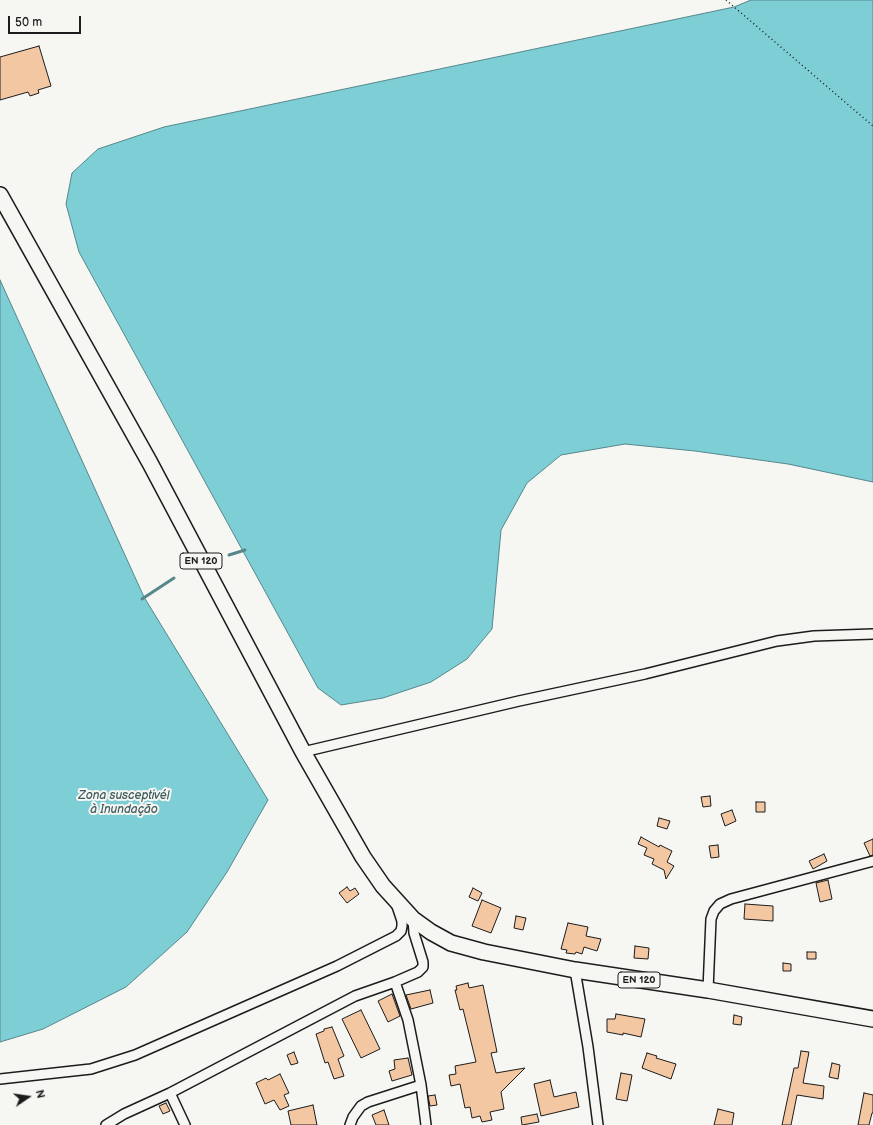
<!DOCTYPE html>
<meta charset="utf-8">
<style>
body{margin:0}
#map{position:relative;width:873px;height:1125px;overflow:hidden;background:#f6f6f2;font-family:"Balsamiq Sans",sans-serif}
canvas{display:block}
.north{position:absolute;left:8px;top:1077px;width:40px;height:40px;-webkit-text-stroke:3px #f6f6f2;paint-order:stroke;rotate:77deg;font-size:11px;font-weight:700;line-height:16px;text-align:center;color:#1c1c1c}
.north::after{content:'';display:block;margin:auto;width:14px;height:18px;background:#1c1c1c;clip-path:polygon(50% 0,100% 100%,50% 72%,0 100%)}
.scale{position:absolute;left:8px;top:16px;width:73px;height:18px;box-sizing:border-box;border:2px solid #1c1c1c;border-top:0;padding-left:5px;font-size:12px;line-height:14px;white-space:nowrap;color:#1c1c1c;-webkit-text-stroke:3px #f6f6f2;paint-order:stroke}
</style>
<div id="map">
<canvas width="873" height="1125"></canvas>
<div class="north">N</div>
<div class="scale">50 m</div>
</div>
<script>
const context = document.querySelector('canvas').getContext('2d');
context.lineJoin = 'round';
function fill(path, color) {
  context.fillStyle = color;
  context.fill(path, 'evenodd');
}
function poly(rows) {
  const path = new Path2D();
  for (const r of rows) {
    path.moveTo(r[0], r[1]);
    for (let i = 2; i < r.length; i += 2) path.lineTo(r[i], r[i + 1]);
  }
  return path;
}
function trace(path, color, width, dash) {
  context.strokeStyle = color;
  context.lineWidth = width;
  context.lineCap = dash ? 'butt' : 'round';
  context.setLineDash(dash || []);
  context.stroke(path);
}
function label(font, color, halo, rows, align = 'center') {
  context.font = font + ' "Balsamiq Sans",sans-serif';
  context.lineWidth = 4;
  context.setLineDash([]);
  context.textBaseline = 'middle';
  context.strokeStyle = halo;
  context.fillStyle = color;
  for (const [text, x, y, turn = 0] of rows) {
    context.save();
    context.translate(x, y);
    context.rotate((+turn || 0) * Math.PI / 180);
    context.textAlign = isNaN(turn) ? turn : align;
    if (halo) context.strokeText(text, 0, 0);
    context.fillText(text, 0, 0);
    context.restore();
  }
}
const water = poly([
 [751,0,873,0,873,482,788,464,695,451,625,444,561,455,527,483,501,530,492,629,467,659,431,682,383,698,341,705,318,688,79,252,66,204,72,173,98,149,164,127,734,7,751,0],
 [0,280,144,597,268,800,227,872,187,932,126,987,43,1029,0,1042,0,280]
]);
const stream = poly([
 [229,555,245,550],
 [142,599,174,578]
]);
const building = poly([
 [39,46,51,86,38,90,39,93,30,96,28,92,0,100,0,57,39,46],
 [710,796,711,806,703,807,701,797,710,796],
 [756,802,765,802,765,812,756,812,756,802],
 [732,810,736,821,725,826,721,814,732,810],
 [659,818,670,821,667,829,657,826,659,818],
 [641,837,659,847,660,845,672,851,667,862,674,866,666,879,664,870,652,864,654,859,644,855,647,848,638,844,641,837],
 [873,839,873,855,870,856,864,843,873,839],
 [718,845,719,857,711,858,709,846,718,845],
 [824,854,827,861,813,869,809,861,824,854],
 [828,880,832,899,820,902,816,883,828,880],
 [347,887,350,891,355,888,359,894,347,903,339,893,347,887],
 [473,888,482,893,478,901,469,897,473,888],
 [482,900,501,908,491,933,472,926,482,900],
 [745,904,773,906,773,921,744,919,745,904],
 [516,916,526,918,523,930,514,928,516,916],
 [568,923,588,927,586,936,601,939,597,951,584,947,582,954,576,952,575,954,566,953,567,950,561,949,568,923],
 [635,946,649,948,648,959,634,958,635,946],
 [807,952,816,952,816,959,807,959,807,952],
 [783,963,791,964,791,971,783,971,783,963],
 [468,983,469,988,483,985,497,1052,491,1053,496,1073,525,1068,501,1092,504,1109,490,1112,492,1120,482,1122,480,1116,472,1118,470,1107,465,1108,460,1084,451,1086,449,1075,456,1074,455,1066,476,1062,463,1009,460,1010,455,990,457,990,456,986,468,983],
 [430,990,433,1003,411,1009,406,995,430,990],
 [392,994,400,1016,388,1022,378,1001,392,994],
 [361,1010,380,1049,361,1058,342,1019,361,1010],
 [616,1014,645,1019,641,1037,623,1033,623,1035,607,1032,607,1019,615,1019,616,1014],
 [734,1015,742,1017,741,1025,733,1024,734,1015],
 [332,1027,344,1056,338,1059,344,1076,334,1079,328,1062,325,1063,316,1034,324,1031,324,1029,332,1027],
 [801,1051,809,1052,803,1083,824,1086,823,1099,797,1095,791,1125,782,1125,794,1068,798,1068,801,1051],
 [294,1052,298,1063,291,1065,287,1055,294,1052],
 [647,1053,657,1056,656,1058,676,1064,671,1079,642,1068,647,1053],
 [408,1058,412,1075,392,1081,389,1071,395,1069,394,1060,408,1058],
 [832,1063,840,1065,838,1079,829,1077,832,1063],
 [621,1073,632,1075,627,1101,616,1099,621,1073],
 [280,1074,289,1093,284,1095,289,1106,280,1110,274,1100,265,1104,256,1083,266,1078,268,1080,280,1074],
 [550,1080,554,1097,576,1092,579,1107,541,1116,534,1084,550,1080],
 [864,1093,873,1095,873,1113,872,1113,869,1125,858,1125,864,1093],
 [435,1095,437,1105,430,1106,428,1096,435,1095],
 [166,1103,170,1111,163,1114,159,1106,166,1103],
 [313,1105,317,1125,291,1125,288,1111,313,1105],
 [718,1109,734,1113,732,1125,714,1125,718,1109],
 [384,1110,389,1125,376,1125,372,1115,384,1110],
 [537,1114,539,1122,522,1125,521,1117,537,1114]
]);
const path = poly([
 [726,0,873,126]
]);
const street = poly([
 [303,752,519,701,645,674,777,641,814,636,873,634],
 [575,970,588,1047,598,1125],
 [395,982,408,1020,421,1085,426,1125],
 [708,990,711,919,714,911,720,904,731,899,873,861],
 [0,1079,91,1069,135,1055,337,966,396,936,401,931,402,926,402,921,397,906],
 [170,1093,185,1125],
 [106,1125,124,1114,170,1093,355,996,395,982,418,972,423,967,423,962,414,933,413,919],
 [350,1125,353,1117,361,1106,368,1102,421,1085]
]);
const primary = poly([
 [0,195,150,463,303,752,363,857,383,886,413,919,431,932,451,943,484,952,575,970,708,990,873,1019]
]);
const shields = [
 [201,561,42],
 [639,980,42]
];
const shieldNames = [
 ["EN 120",201,561],
 ["EN 120",639,980]
];
const waterNames = [
 ["Zona susceptivél",124,796],
 ["à Inundação",124,810]
];
fill(water, '#7dced5');
trace(water, '#56878b', 1);
trace(stream, '#56878b', 3);
fill(building, '#f4c7a3');
trace(building, '#1c1c1c', 1);
trace(street, '#1c1c1c', 12);
trace(primary, '#1c1c1c', 18);
trace(path, '#1c1c1c', 1.5, [1, 3]);
trace(street, '#f6f6f2', 9);
trace(primary, '#f6f6f2', 15);
for (const [x, y, w] of shields) {
  const box = new Path2D();
  box.roundRect(x - w / 2, y - 8, w, 16, 3);
  context.fillStyle = '#f6f6f2';
  context.fill(box);
  trace(box, '#1c1c1c', 1);
}
label('bold 10px', '#1c1c1c', null, shieldNames);
label('italic 12px', '#3e5a5d', '#f6f6f2', waterNames);
</script>
